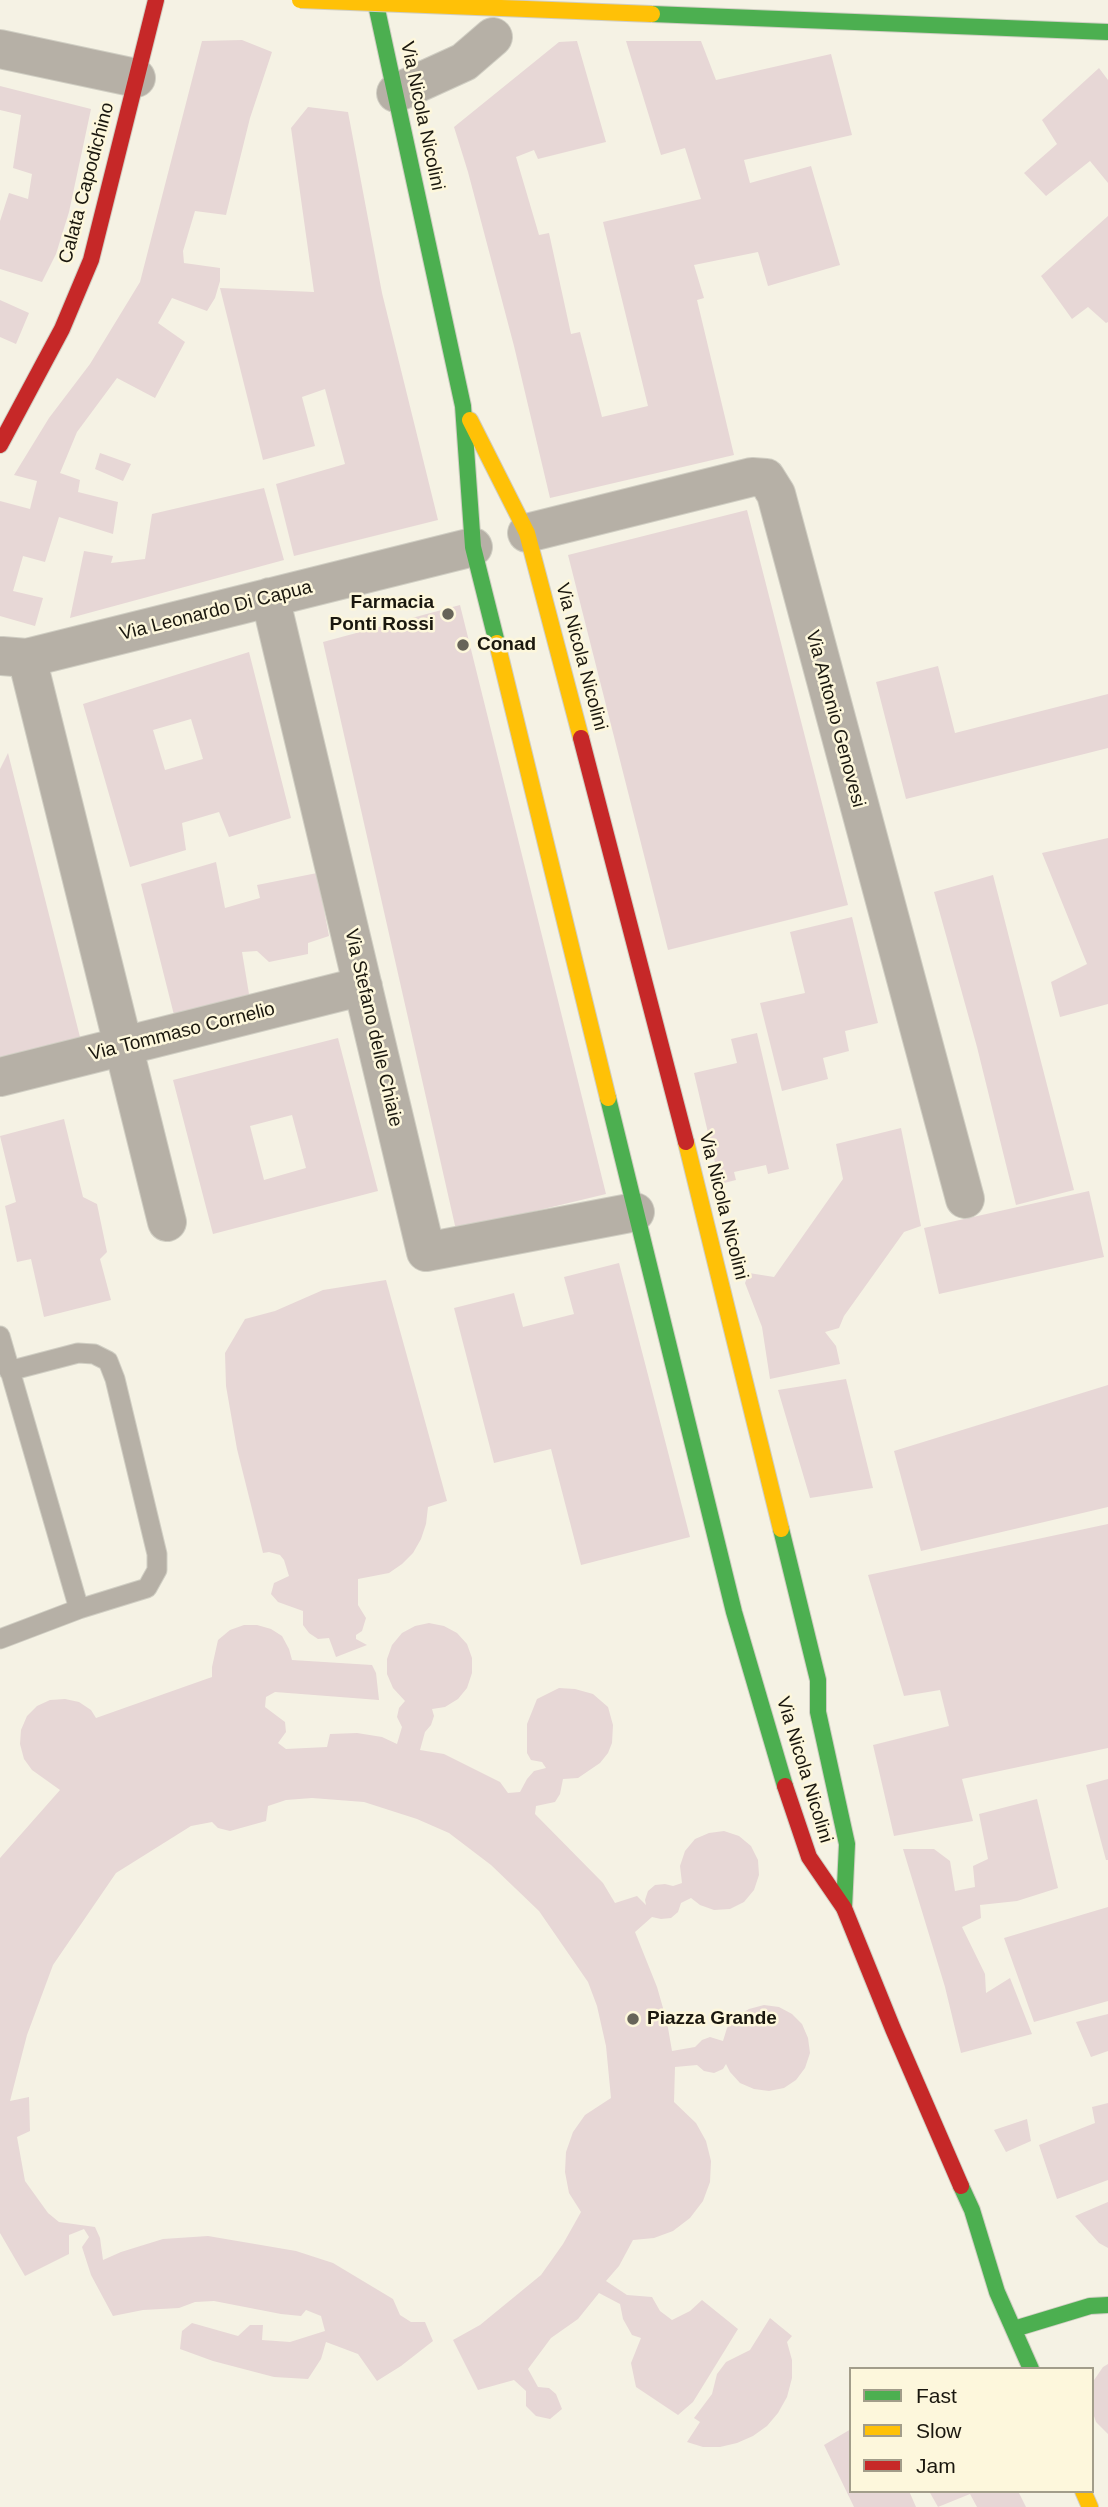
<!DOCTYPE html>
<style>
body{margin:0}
#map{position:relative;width:1108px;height:2507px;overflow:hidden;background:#f5f2e4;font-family:Arial,sans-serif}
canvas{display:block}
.legend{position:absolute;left:849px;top:2367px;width:245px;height:126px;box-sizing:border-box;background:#fdf7dc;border:2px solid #a29d8a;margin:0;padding:9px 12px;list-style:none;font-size:21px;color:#1a170e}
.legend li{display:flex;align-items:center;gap:14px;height:35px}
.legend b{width:35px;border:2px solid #a29d8a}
</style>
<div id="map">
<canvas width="1108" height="2507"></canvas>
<ul class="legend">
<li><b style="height:9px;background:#4caf50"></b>Fast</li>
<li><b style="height:9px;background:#ffc107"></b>Slow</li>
<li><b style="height:9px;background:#c62828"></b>Jam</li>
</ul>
</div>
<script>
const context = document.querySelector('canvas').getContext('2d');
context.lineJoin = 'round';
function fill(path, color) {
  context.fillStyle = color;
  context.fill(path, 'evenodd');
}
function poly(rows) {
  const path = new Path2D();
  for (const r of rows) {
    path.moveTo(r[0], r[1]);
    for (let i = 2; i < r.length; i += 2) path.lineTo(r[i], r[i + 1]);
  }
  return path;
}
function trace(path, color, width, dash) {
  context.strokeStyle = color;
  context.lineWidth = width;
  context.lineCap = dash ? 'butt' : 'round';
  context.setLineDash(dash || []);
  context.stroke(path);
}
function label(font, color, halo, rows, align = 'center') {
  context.font = font + ' Arial,sans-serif';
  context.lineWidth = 5;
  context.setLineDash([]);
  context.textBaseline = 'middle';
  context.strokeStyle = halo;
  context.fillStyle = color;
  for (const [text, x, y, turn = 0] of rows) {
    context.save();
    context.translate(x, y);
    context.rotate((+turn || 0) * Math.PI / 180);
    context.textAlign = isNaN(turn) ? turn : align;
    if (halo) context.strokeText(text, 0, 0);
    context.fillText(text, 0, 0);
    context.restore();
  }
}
const building = poly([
 [242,40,272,52,250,118,226,215,195,211,183,251,184,263,220,268,220,281,215,298,207,311,172,298,158,323,185,342,155,398,117,378,77,432,60,473,80,480,78,492,118,502,113,534,59,517,45,562,23,556,13,591,43,598,35,626,0,616,0,501,30,509,37,481,14,475,49,418,90,364,140,282,202,41],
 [577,41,606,142,538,159,534,150,516,157,539,235,549,233,571,334,580,332,602,417,648,406,603,222,701,199,685,148,661,155,626,41,701,41,716,80,831,54,852,135,744,160,750,183,811,166,840,265,768,286,758,252,694,265,704,298,697,300,734,455,550,498,514,346,468,172,454,127,559,42],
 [1099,68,1108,80,1108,183,1090,161,1046,196,1024,173,1057,144,1042,120],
 [0,86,91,109,69,212,56,254,42,282,0,269,0,221,9,193,28,199,32,174,13,168,21,115,0,110],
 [308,107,348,112,382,293,438,520,294,556,276,484,345,464,325,389,302,397,315,446,263,460,220,288,314,292,291,128],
 [1108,216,1108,322,1106,323,1088,307,1072,319,1041,276],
 [0,300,29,313,16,344,0,337],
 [100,453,131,464,123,481,95,469],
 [264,488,284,560,70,618,84,551,113,556,111,563,145,559,152,514],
 [747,510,848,905,668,950,568,555],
 [460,605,606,1194,456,1230,323,642],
 [249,652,291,818,229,837,219,812,182,823,186,850,130,867,83,704],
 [191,719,203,759,165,770,153,730],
 [938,666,955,733,1108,694,1108,748,906,799,876,682],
 [8,753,81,1041,0,1062,0,769],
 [1108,838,1108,1004,1060,1017,1051,982,1087,964,1042,853],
 [216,862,225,908,260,898,257,885,317,873,329,936,308,943,308,954,269,962,257,951,242,952,250,1000,175,1019,141,884],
 [993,875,1074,1190,1016,1205,977,1047,934,892],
 [852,917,878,1023,845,1031,849,1051,823,1058,828,1079,782,1091,760,1003,805,993,790,932],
 [757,1033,789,1169,768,1174,766,1165,734,1172,736,1180,720,1184,694,1073,737,1063,731,1039],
 [338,1038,378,1191,213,1234,173,1080],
 [292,1115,306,1168,264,1180,250,1126],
 [64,1119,83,1197,97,1204,107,1252,100,1259,111,1300,44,1317,31,1259,17,1262,5,1206,16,1202,0,1136],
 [901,1128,921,1226,904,1232,844,1316,839,1328,825,1332,836,1346,840,1364,770,1379,762,1327,745,1283,749,1273,774,1277,843,1179,836,1144],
 [1089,1191,1104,1257,939,1294,924,1228],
 [619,1263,690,1537,581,1565,551,1449,494,1463,454,1308,514,1293,523,1327,574,1314,564,1277],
 [386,1280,447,1501,428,1507,426,1524,421,1539,413,1553,402,1564,389,1573,358,1579,358,1605,366,1618,362,1631,356,1635,356,1639,367,1645,336,1657,329,1638,318,1639,309,1633,303,1625,303,1611,278,1602,271,1594,274,1583,289,1576,284,1560,280,1555,269,1552,263,1553,237,1449,226,1386,225,1353,245,1319,275,1311,323,1290],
 [846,1379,873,1488,810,1498,778,1390],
 [1108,1385,1108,1507,921,1551,894,1451],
 [1108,1524,1108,1748,962,1779,973,1821,894,1836,873,1745,949,1726,940,1690,904,1696,868,1575],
 [429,1623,444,1626,457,1633,467,1644,472,1658,472,1673,467,1688,458,1699,445,1707,432,1709,434,1716,431,1725,425,1732,420,1750,444,1754,500,1782,508,1793,520,1792,527,1779,534,1771,546,1768,542,1762,531,1760,527,1753,527,1724,537,1699,559,1688,575,1689,593,1694,608,1707,613,1725,612,1743,608,1753,600,1763,578,1778,563,1779,560,1794,555,1802,536,1806,535,1814,603,1883,615,1903,637,1896,646,1905,645,1900,648,1891,655,1885,665,1884,673,1886,682,1883,680,1866,685,1851,695,1839,709,1833,724,1831,739,1836,751,1846,758,1860,759,1875,754,1890,744,1902,730,1909,714,1910,700,1905,691,1898,681,1903,678,1912,671,1918,661,1919,652,1917,635,1932,657,1987,667,2022,672,2051,695,2047,702,2040,710,2037,723,2041,727,2028,736,2017,749,2009,764,2005,779,2007,792,2014,802,2024,808,2038,810,2053,805,2068,796,2080,784,2088,769,2091,754,2089,740,2083,730,2072,726,2064,723,2069,714,2073,704,2071,697,2065,675,2067,674,2102,696,2123,706,2141,711,2161,710,2182,703,2201,690,2218,673,2231,654,2238,633,2240,619,2266,606,2281,627,2295,652,2297,660,2311,672,2320,690,2311,702,2300,738,2329,693,2402,678,2415,636,2387,631,2363,641,2338,632,2335,623,2319,620,2304,599,2293,578,2319,551,2338,528,2369,538,2387,549,2388,556,2394,562,2409,550,2419,536,2416,526,2406,526,2391,514,2380,478,2390,453,2340,480,2325,541,2275,563,2244,581,2212,569,2193,565,2172,566,2152,573,2132,585,2115,611,2098,606,2046,597,2006,588,1982,539,1911,491,1865,449,1833,417,1819,364,1802,312,1798,286,1800,268,1806,266,1821,230,1831,218,1828,212,1822,191,1826,116,1873,53,1965,27,2035,10,2101,29,2097,30,2131,17,2137,25,2181,48,2213,59,2222,95,2227,100,2238,103,2260,121,2252,163,2239,208,2236,296,2251,333,2263,393,2299,400,2315,411,2322,425,2322,433,2341,401,2366,377,2381,358,2354,326,2342,321,2359,308,2379,274,2377,213,2361,180,2349,182,2331,192,2323,238,2336,250,2325,263,2325,262,2340,290,2342,325,2331,321,2316,306,2310,301,2316,281,2314,214,2301,195,2302,179,2308,143,2310,113,2316,91,2275,82,2247,89,2237,84,2229,69,2235,69,2254,25,2276,0,2233,0,1858,60,1790,32,1770,24,1759,20,1744,21,1730,27,1716,37,1706,50,1700,65,1699,79,1702,91,1710,96,1718,212,1677,212,1667,218,1640,230,1630,244,1625,257,1625,271,1629,282,1636,289,1649,292,1660,372,1665,376,1673,379,1700,275,1692,266,1697,265,1707,285,1722,286,1732,278,1743,286,1749,327,1747,330,1734,357,1733,382,1737,397,1744,402,1727,397,1717,399,1708,405,1701,393,1688,387,1674,387,1659,392,1645,402,1633,415,1626],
 [1108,1779,1108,1860,1106,1860,1086,1785],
 [1037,1799,1058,1888,1017,1901,980,1905,981,1918,962,1927,985,1974,986,1993,1010,1978,1032,2034,961,2053,945,1987,903,1849,934,1849,950,1861,955,1891,975,1887,973,1866,988,1859,979,1814],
 [1108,1907,1108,2001,1034,2022,1004,1938],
 [1108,2014,1108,2051,1091,2057,1076,2022],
 [1108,2103,1108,2180,1057,2199,1039,2145,1095,2123,1092,2107],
 [1027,2119,1031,2141,1006,2152,994,2130],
 [1108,2202,1108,2248,1099,2243,1075,2216],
 [770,2318,792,2336,787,2342,792,2360,792,2378,787,2397,778,2413,767,2426,753,2436,737,2443,720,2447,703,2447,687,2442,700,2422,694,2418,712,2394,717,2374,726,2362,750,2350],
 [1108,2364,1108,2434,1096,2422,1092,2410,1092,2383,1103,2367],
 [851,2429,851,2491,909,2491,916,2507,854,2507,824,2445],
 [929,2491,1018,2491,1026,2507,977,2507,970,2494,938,2507]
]);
const lane = poly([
 [0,1336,79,1609,0,1639],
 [9,1371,78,1353,94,1354,108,1361,115,1379,157,1554,157,1570,147,1588,79,1609]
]);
const street = poly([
 [0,49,136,78],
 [396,93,464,62,493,37],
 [527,533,752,477,766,478,776,494,965,1199],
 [270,597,426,1252,635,1212],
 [2,656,27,658,473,547],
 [27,658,167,1222],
 [0,1077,363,986]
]);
const fast = poly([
 [375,0,463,406,473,547,497,643],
 [608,1098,734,1612,785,1786],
 [781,1529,818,1680,818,1712,847,1844,844,1908],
 [961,2186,972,2210,997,2292,1031,2369],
 [1014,2329,1090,2306,1108,2305]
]);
const slow = poly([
 [470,420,527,533,581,738],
 [497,643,608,1098],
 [686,1142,781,1529],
 [1083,2491,1090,2507]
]);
const jam = poly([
 [0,445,62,329,91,260,156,0],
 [581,738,686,1142],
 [785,1786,809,1857,844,1908,893,2029,961,2186]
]);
const fastBridge = poly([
 [652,14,1108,32]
]);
const slowBridge = poly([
 [300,0,652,14]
]);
const markers = [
 [448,614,7,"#676459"],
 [463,645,7,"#676459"],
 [633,2019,7,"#676459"]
];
const streetNames = [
 ["Via Nicola Nicolini",422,116,78],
 ["Calata Capodichino",87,183,-75],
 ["Via Leonardo Di Capua",216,611,-14],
 ["Via Nicola Nicolini",581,657,75],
 ["Via Antonio Genovesi",835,719,75],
 ["Via Stefano delle Chiaie",373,1028,77],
 ["Via Tommaso Cornelio",182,1032,-14],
 ["Via Nicola Nicolini",723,1206,76],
 ["Via Nicola Nicolini",804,1770,73]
];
const poiNames = [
 ["Farmacia",434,603,"right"],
 ["Ponti Rossi",434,625,"right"],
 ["Conad",477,645],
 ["Piazza Grande",647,2019]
];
fill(building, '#e7d7d6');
trace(lane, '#d0cec3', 21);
trace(street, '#d0cec3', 40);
trace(fast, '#d0cec3', 18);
trace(slow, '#d0cec3', 18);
trace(jam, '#d0cec3', 18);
trace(lane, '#b6b0a6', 19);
trace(street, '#b6b0a6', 38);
trace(fast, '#4caf50', 16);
trace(slow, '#ffc107', 16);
trace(jam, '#c62828', 16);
trace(fastBridge, '#d0cec3', 18, []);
trace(slowBridge, '#d0cec3', 18, []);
trace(fastBridge, '#4caf50', 16);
trace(slowBridge, '#ffc107', 16);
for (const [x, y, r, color] of markers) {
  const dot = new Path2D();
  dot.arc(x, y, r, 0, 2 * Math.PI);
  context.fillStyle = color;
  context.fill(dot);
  trace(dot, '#fdf7dc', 2.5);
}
label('19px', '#1a170e', '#fdf7dc', streetNames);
label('bold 19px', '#1a170e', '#fdf7dc', poiNames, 'left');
</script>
